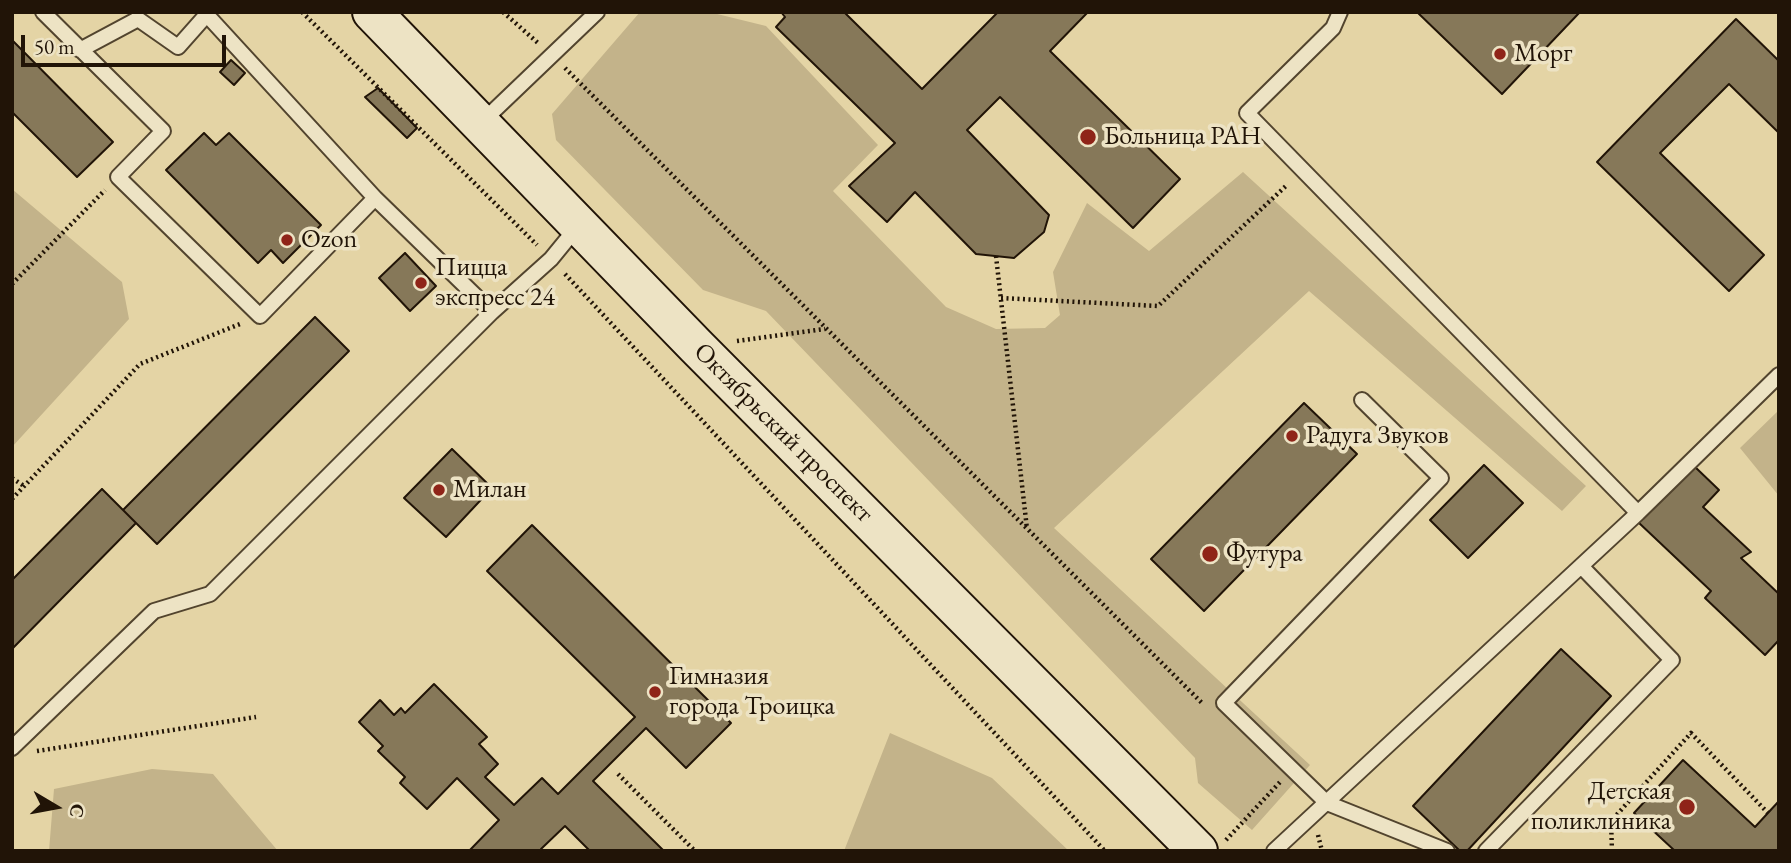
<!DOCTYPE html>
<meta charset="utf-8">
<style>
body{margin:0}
#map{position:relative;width:1791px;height:863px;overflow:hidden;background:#e4d4a5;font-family:"EB Garamond",serif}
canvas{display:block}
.frame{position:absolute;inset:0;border:14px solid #211407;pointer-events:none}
.north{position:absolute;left:21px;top:772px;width:70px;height:70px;-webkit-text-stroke:5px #ede3c4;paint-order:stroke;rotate:100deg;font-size:19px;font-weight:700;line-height:28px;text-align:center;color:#211407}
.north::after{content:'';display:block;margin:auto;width:24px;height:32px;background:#211407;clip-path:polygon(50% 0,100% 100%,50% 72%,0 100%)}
.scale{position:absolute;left:21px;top:35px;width:205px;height:32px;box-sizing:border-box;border:4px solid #211407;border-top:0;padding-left:9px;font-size:21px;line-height:24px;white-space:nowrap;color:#211407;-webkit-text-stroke:5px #ede3c4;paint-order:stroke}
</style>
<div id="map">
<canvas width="1791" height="863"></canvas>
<div class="frame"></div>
<div class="north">С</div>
<div class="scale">50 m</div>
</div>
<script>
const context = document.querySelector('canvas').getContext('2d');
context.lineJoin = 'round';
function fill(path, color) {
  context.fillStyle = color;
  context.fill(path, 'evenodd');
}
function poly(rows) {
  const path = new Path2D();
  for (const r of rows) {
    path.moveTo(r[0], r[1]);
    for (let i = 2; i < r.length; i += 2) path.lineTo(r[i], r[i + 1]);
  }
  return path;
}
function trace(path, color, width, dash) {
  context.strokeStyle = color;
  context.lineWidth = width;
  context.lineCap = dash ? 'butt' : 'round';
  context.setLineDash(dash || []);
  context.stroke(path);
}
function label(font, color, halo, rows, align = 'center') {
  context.font = font + ' "EB Garamond",serif';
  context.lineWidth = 7;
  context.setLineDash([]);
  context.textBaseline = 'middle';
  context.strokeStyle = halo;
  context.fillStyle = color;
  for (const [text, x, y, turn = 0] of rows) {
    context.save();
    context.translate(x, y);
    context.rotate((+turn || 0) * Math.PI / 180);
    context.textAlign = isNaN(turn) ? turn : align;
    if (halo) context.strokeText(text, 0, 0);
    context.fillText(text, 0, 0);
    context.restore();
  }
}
const green = poly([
 [640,12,709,12,766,26,878,145,833,191,946,307,996,329,1045,328,1060,315,1053,272,1087,203,1149,251,1243,172,1586,486,1562,511,1309,291,1054,528,1310,765,1252,830,1198,783,1195,758,766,311,703,290,556,140,552,114],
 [12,189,122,282,129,319,12,447],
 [1779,410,1779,496,1740,448],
 [890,733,992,778,1069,851,844,851],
 [152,769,213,774,278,851,49,851,54,789]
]);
const building = poly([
 [781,12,844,12,922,89,998,12,1088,12,1050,51,1180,179,1133,228,1000,97,967,130,1049,215,1044,232,1014,258,976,254,915,192,887,222,849,186,895,143,776,27,785,17,781,12],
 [1417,12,1503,13,1580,12,1502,94,1417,12],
 [1736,19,1779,61,1779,133,1729,84,1660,153,1764,255,1729,291,1597,162,1736,19],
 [12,40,113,142,77,177,12,112,12,40],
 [231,60,245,73,234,85,220,72,231,60],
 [378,88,417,128,407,138,365,97,378,88],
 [204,133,216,145,229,133,321,225,283,263,271,250,258,263,166,170,204,133],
 [405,253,436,286,410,311,379,278,405,253],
 [315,317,349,351,157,544,123,510,315,317],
 [1304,403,1357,454,1204,611,1151,559,1304,403],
 [452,449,492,488,446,537,404,498,452,449],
 [1484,465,1523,503,1468,558,1430,520,1484,465],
 [1693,465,1719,490,1703,507,1751,552,1741,558,1779,594,1779,640,1765,655,1705,598,1711,591,1638,522,1693,465],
 [102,489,136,523,12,649,12,580,102,489],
 [532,525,731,723,686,768,646,728,593,781,664,851,590,851,565,826,541,849,543,851,469,851,499,820,457,778,427,809,400,783,405,777,378,751,383,746,359,722,380,700,394,715,401,708,405,713,434,684,487,737,479,744,498,764,485,777,514,805,542,778,558,794,635,717,487,571,532,525],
 [1561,649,1611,696,1467,851,1460,851,1413,806,1561,649],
 [1683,760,1755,827,1779,801,1779,851,1675,851,1634,813,1683,760]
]);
const path = poly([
 [302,12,537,245],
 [503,12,538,43],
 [565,68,1203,704],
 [996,256,1027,529],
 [565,274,1105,851],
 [12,284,105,190],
 [1001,298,1158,306,1288,184],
 [737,341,825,329],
 [12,478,24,486],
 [12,499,140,364,240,324],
 [37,751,256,717],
 [618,774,695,851],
 [1318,835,1322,851],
 [1226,840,1280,782],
 [1612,851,1611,821,1691,733,1768,813]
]);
const lane = poly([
 [43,12,163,131,118,177,260,316,375,198,492,312],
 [1340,12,1333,28,1247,113,1638,513],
 [207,15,375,198],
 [80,50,138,19,178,47,209,12],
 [481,123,597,12],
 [1362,400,1441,478,1224,703,1327,803,1447,851],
 [12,748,154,611,210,594,492,312,551,259,578,226],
 [1274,851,1638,513,1779,375],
 [1486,851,1672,660,1581,566]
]);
const secondary = poly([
 [372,12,696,346,1198,851]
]);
const markers = [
 [1500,54,7,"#8f2418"],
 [1088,137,9,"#8f2418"],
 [287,240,7,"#8f2418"],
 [421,283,7,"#8f2418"],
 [1292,436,7,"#8f2418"],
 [439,490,7,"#8f2418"],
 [1210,554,9,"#8f2418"],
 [655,692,7,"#8f2418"],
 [1687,807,9,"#8f2418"]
];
const poiNames = [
 ["Морг",1514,54],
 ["Больница РАН",1104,137],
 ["Ozon",301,240],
 ["Пицца",435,268],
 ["экспресс 24",435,298],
 ["Радуга Звуков",1306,436],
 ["Милан",453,490],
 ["Футура",1226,554],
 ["Гимназия",669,677],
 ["города Троицка",669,707],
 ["Детская",1671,792,"right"],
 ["поликлиника",1671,822,"right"]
];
const streetNames = [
 ["Октябрьский проспект",783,433,45]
];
fill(green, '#c3b38a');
fill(building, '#867859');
trace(building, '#211407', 2);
trace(lane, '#52442e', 18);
trace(secondary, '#211407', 42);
trace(path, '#211407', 4.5, [2, 3.5]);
trace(lane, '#ede3c4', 14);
trace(secondary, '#ede3c4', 38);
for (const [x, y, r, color] of markers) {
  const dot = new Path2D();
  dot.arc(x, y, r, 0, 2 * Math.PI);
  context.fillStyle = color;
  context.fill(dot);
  trace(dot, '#ede3c4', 2.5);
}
label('26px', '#211407', '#ede3c4', poiNames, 'left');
label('26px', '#211407', '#ede3c4', streetNames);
</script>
